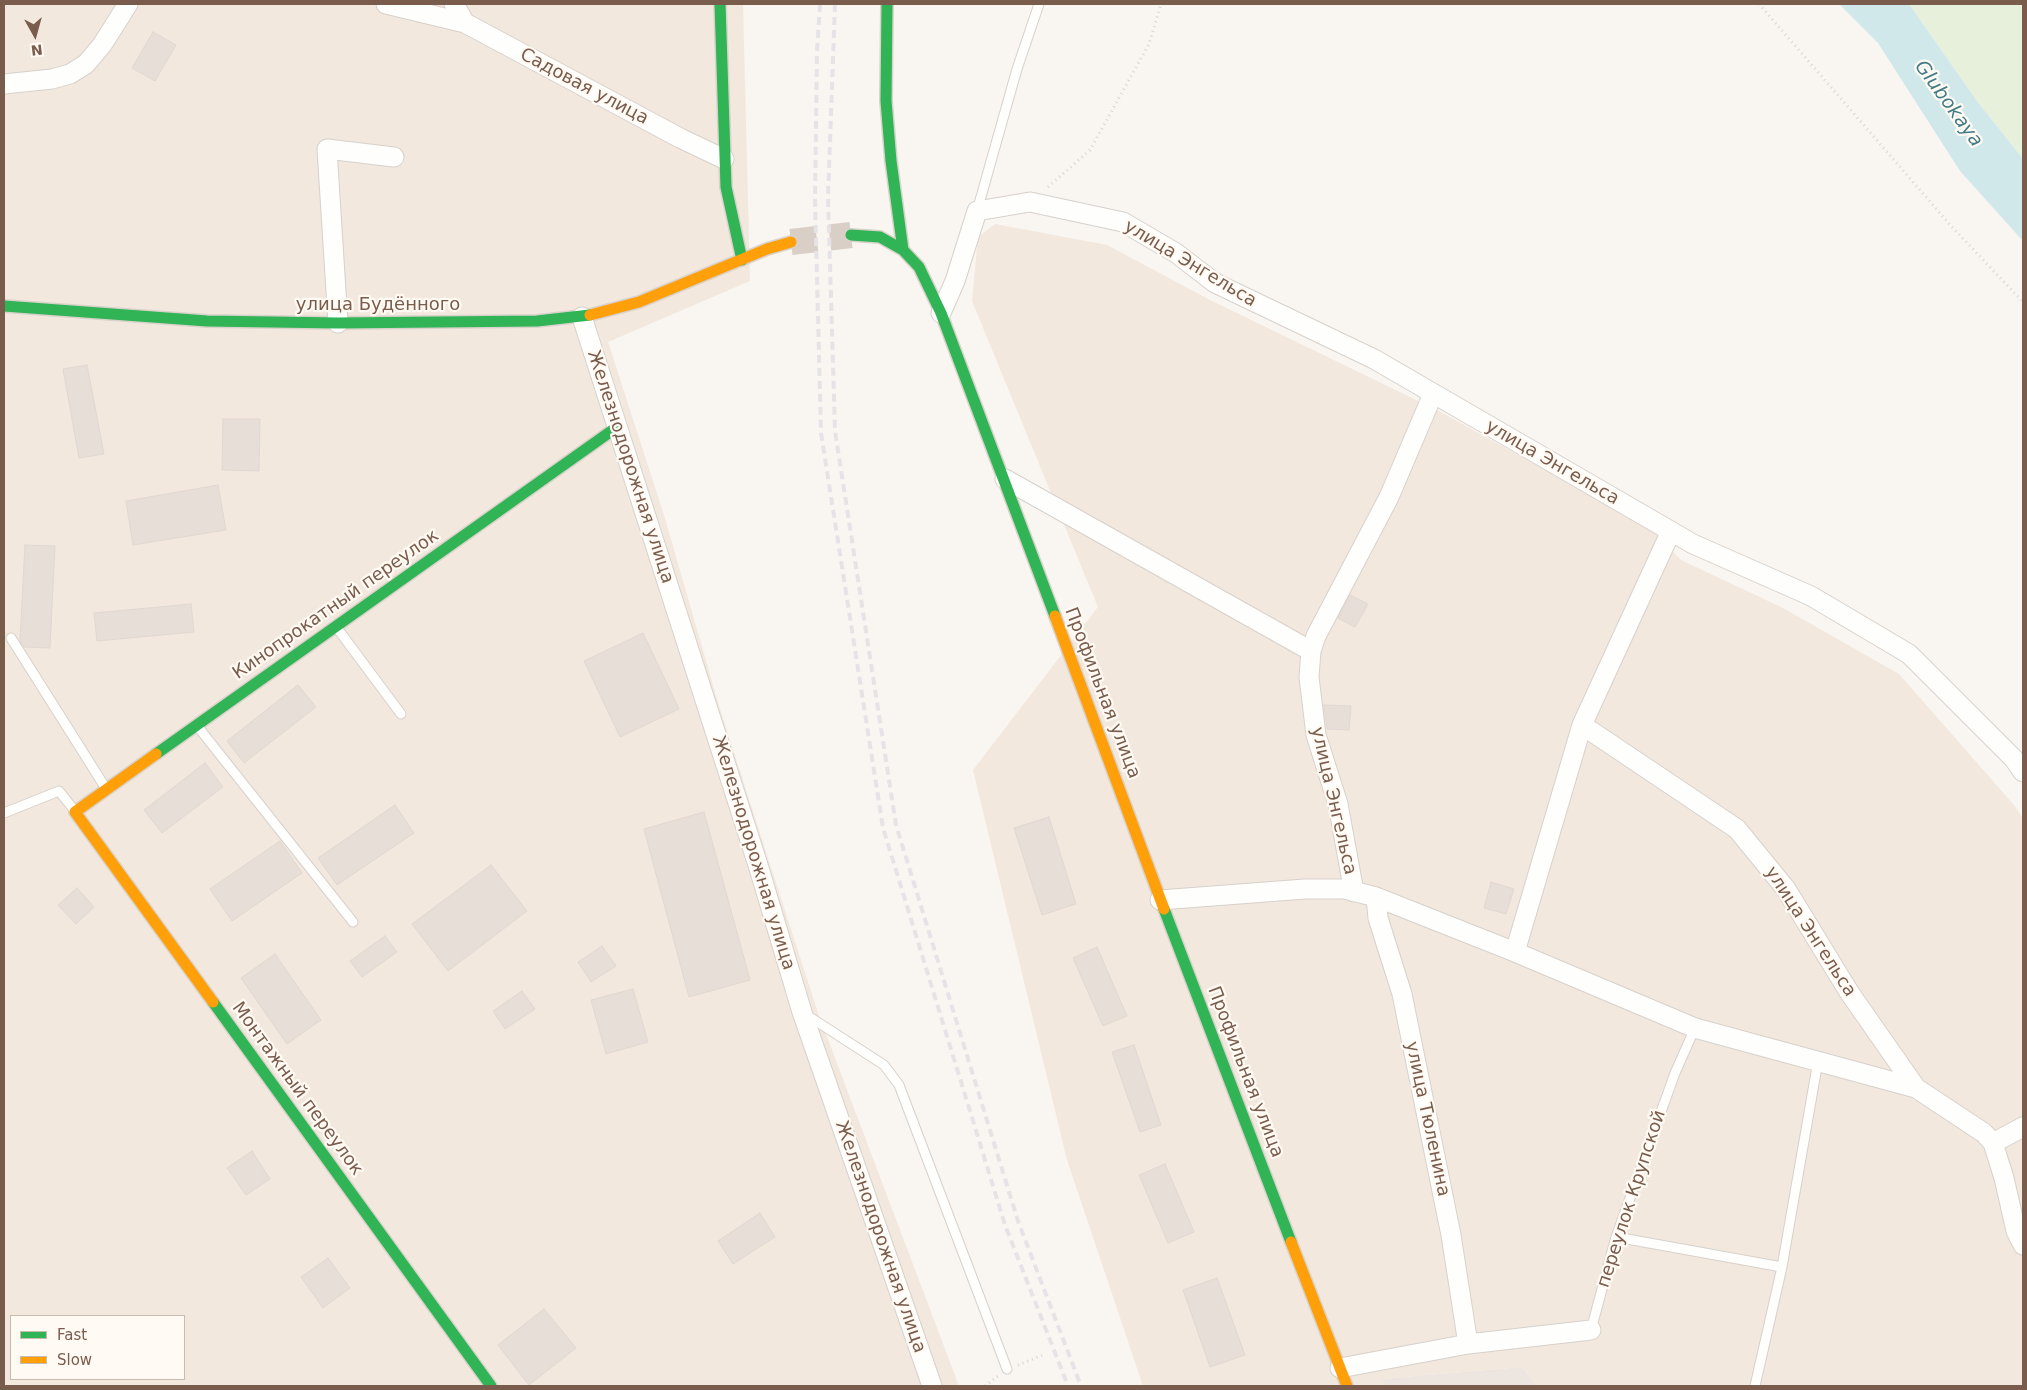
<!DOCTYPE html>
<meta charset="utf-8">
<style>
body{margin:0}
#map{position:relative;width:2027px;height:1390px;overflow:hidden;background:#f9f5f0;font-family:"DejaVu Sans",sans-serif}
canvas{display:block}
.frame{position:absolute;inset:0;border:5px solid #7a5c4d;pointer-events:none}
.legend{position:absolute;left:10px;top:1315px;width:175px;height:65px;box-sizing:border-box;background:#fffaf3;border:1px solid #cabbb1;margin:0;padding:6px 9px;list-style:none;font-size:15px;color:#7a5c4d}
.legend li{display:flex;align-items:center;gap:10px;height:25px}
.legend b{width:25px;border:1px solid #cabbb1}
.north{position:absolute;left:10px;top:10px;width:50px;height:50px;-webkit-text-stroke:4px #fffaf3;paint-order:stroke;rotate:173deg;font-size:14px;font-weight:700;line-height:20px;text-align:center;color:#7a5c4d}
.north::after{content:'';display:block;margin:auto;width:18px;height:22px;background:#7a5c4d;clip-path:polygon(50% 0,100% 100%,50% 72%,0 100%)}
</style>
<div id="map">
<canvas width="2027" height="1390"></canvas>
<div class="frame"></div>
<ul class="legend">
<li><b style="height:6px;background:#30b455"></b>Fast</li>
<li><b style="height:6px;background:#ff9f0a"></b>Slow</li>
</ul>
<div class="north">N</div>
</div>
<script>
const context = document.querySelector('canvas').getContext('2d');
context.lineJoin = 'round';
function fill(path, color) {
  context.fillStyle = color;
  context.fill(path, 'evenodd');
}
function poly(rows) {
  const path = new Path2D();
  for (const r of rows) {
    path.moveTo(r[0], r[1]);
    for (let i = 2; i < r.length; i += 2) path.lineTo(r[i], r[i + 1]);
  }
  return path;
}
function trace(path, color, width, dash) {
  context.strokeStyle = color;
  context.lineWidth = width;
  context.lineCap = dash ? 'butt' : 'round';
  context.setLineDash(dash || []);
  context.stroke(path);
}
function label(font, color, halo, rows, align = 'center') {
  context.font = font + ' "DejaVu Sans",sans-serif';
  context.lineWidth = 4.5;
  context.setLineDash([]);
  context.textBaseline = 'middle';
  context.strokeStyle = halo;
  context.fillStyle = color;
  for (const [text, x, y, turn = 0] of rows) {
    context.save();
    context.translate(x, y);
    context.rotate((+turn || 0) * Math.PI / 180);
    context.textAlign = isNaN(turn) ? turn : align;
    if (halo) context.strokeText(text, 0, 0);
    context.fillText(text, 0, 0);
    context.restore();
  }
}
const residential = poly([
 [4,4,743,4,750,281,608,342,664,515,719,706,818,1013,959,1386,4,1386],
 [11,1316,184,1316,184,1379,11,1379],
 [995,224,1107,245,1210,300,1439,411,1653,530,1681,560,1783,608,1899,674,2014,805,2023,819,2023,1386,1537,1386,1522,1367,1381,1379,1384,1386,1143,1386,1067,1160,973,770,1098,607,972,301,978,237]
]);
const industrial = poly([
 [1522,1367,1537,1386,1384,1386,1381,1379]
]);
const green = poly([
 [1909,4,2023,4,2023,159,1977,101]
]);
const water = poly([
 [1839,4,1909,4,1977,101,2023,159,2023,241,1960,171,1878,43]
]);
const building = poly([
 [153,32,176,45,155,81,132,68,153,32],
 [87,365,104,454,79,458,63,369,87,365],
 [223,419,260,419,259,471,222,470,223,419],
 [218,485,226,530,133,545,126,501,218,485],
 [25,545,55,546,50,648,24,647,20,641,25,545],
 [1350,595,1368,604,1355,627,1338,618,1350,595],
 [191,604,194,632,97,641,94,613,191,604],
 [643,633,679,709,620,737,584,661,643,633],
 [298,685,316,707,244,763,227,741,298,685],
 [1324,705,1351,706,1349,730,1327,729,1324,705],
 [205,763,223,787,162,833,144,810,205,763],
 [395,805,414,833,337,885,318,858,395,805],
 [704,812,750,980,689,997,644,829,704,812],
 [1049,817,1076,904,1042,915,1014,828,1049,817],
 [280,841,302,873,232,921,210,889,280,841],
 [491,865,527,911,448,971,412,924,491,865],
 [1491,882,1514,889,1506,914,1484,908,1491,882],
 [77,888,94,907,76,924,58,905,77,888],
 [385,936,397,952,362,977,350,961,385,936],
 [602,946,616,966,591,982,578,962,602,946],
 [1097,947,1127,1016,1103,1026,1073,958,1097,947],
 [275,954,321,1020,287,1044,241,978,275,954],
 [633,989,648,1042,606,1054,591,1000,633,989],
 [522,991,535,1009,505,1029,493,1011,522,991],
 [1134,1045,1161,1125,1140,1132,1112,1052,1134,1045],
 [252,1151,270,1179,246,1195,227,1168,252,1151],
 [1165,1164,1194,1232,1168,1243,1139,1175,1165,1164],
 [760,1213,775,1237,733,1264,718,1241,760,1213],
 [328,1258,350,1288,323,1308,301,1277,328,1258],
 [1217,1278,1245,1355,1210,1367,1183,1290,1217,1278],
 [544,1309,576,1348,529,1385,498,1345,544,1309]
]);
const secondaryTunnel = poly([
 [791,242,851,235]
]);
const path = poly([
 [1759,4,1952,227,2023,302],
 [1048,187,1090,150,1149,44,1161,4],
 [1018,1365,1043,1355],
 [985,1386,998,1376]
]);
const lane = poly([
 [977,211,1017,69,1039,4],
 [337,628,401,714],
 [11,638,105,787],
 [198,727,353,922],
 [4,813,59,791,75,811],
 [805,1014,884,1065,899,1085,1007,1369],
 [1616,1237,1782,1267],
 [1591,1330,1616,1237,1675,1073,1695,1028],
 [1755,1386,1782,1267,1818,1061]
]);
const street = poly([
 [386,4,465,23],
 [454,4,465,23,680,138,724,159],
 [4,84,52,79,70,74,86,64,102,45,128,4],
 [941,313,955,281,977,211,1030,202,1123,222,1176,253,1215,283,1374,359,1693,544,1811,596,1909,654,2014,759,2023,772],
 [582,317,758,865,802,1012,932,1386],
 [338,323,327,149,394,157],
 [1005,479,1311,651],
 [1582,725,1737,829,1786,889,1849,992,1916,1088,1984,1133,1993,1143,2004,1178,2016,1231,2023,1245],
 [1354,892,1338,804,1316,735,1309,677,1311,651,1316,636,1389,497,1433,394],
 [1376,897,1378,918,1402,994,1451,1235,1468,1344],
 [1160,900,1305,889,1345,889,1376,897,1515,952,1695,1028,1916,1088],
 [1515,952,1582,725,1671,531],
 [1993,1143,2023,1127],
 [1340,1368,1468,1344,1591,1330]
]);
const fast = poly([
 [720,4,726,187,742,260],
 [887,4,886,101,891,161,903,250,919,267,941,313,1055,616],
 [851,235,880,237,903,250],
 [4,306,207,321,338,323,537,321,590,315],
 [156,754,617,427],
 [1164,909,1291,1242],
 [213,1002,491,1386]
]);
const slow = poly([
 [590,315,639,302,767,249,791,242],
 [1055,616,1164,909],
 [156,754,75,812,213,1002],
 [1291,1242,1347,1386]
]);
const rail = poly([
 [820,4,817,51,815,199,821,433,883,828,1005,1225,1068,1386],
 [835,4,828,197,835,431,896,825,1018,1221,1081,1386]
]);
const streetNames = [
 ["Садовая улица",584,87,28],
 ["улица Энгельса",1190,264,31],
 ["улица Будённого",378,305],
 ["улица Энгельса",1552,463,30],
 ["Железнодорожная улица",630,467,72],
 ["Кинопрокатный переулок",336,605,-35],
 ["Профильная улица",1102,693,69],
 ["улица Энгельса",1333,801,77],
 ["Железнодорожная улица",753,853,73],
 ["улица Энгельса",1810,932,57],
 ["Профильная улица",1245,1072,69],
 ["Монтажный переулок",297,1089,54],
 ["улица Тюленина",1427,1119,78],
 ["переулок Крупской",1632,1199,-72],
 ["Железнодорожная улица",880,1237,71]
];
const waterNames = [
 ["Glubokaya",1948,104,54]
];
fill(residential, '#f2e8de');
fill(industrial, '#ede5e0');
fill(green, '#e7f0db');
fill(water, '#d0e8ea');
fill(building, '#e6ded7');
trace(building, '#e2d8d2', 1);
trace(secondaryTunnel, '#d9cfc7', 26, [26, 13]);
trace(lane, '#d7d1cb', 11);
trace(street, '#d7d1cb', 21);
trace(fast, '#d9d2cb', 14);
trace(slow, '#d9d2cb', 14);
trace(path, '#dcd5d0', 3, [1, 4]);
trace(lane, '#fefefd', 9);
trace(street, '#fefefd', 19);
trace(fast, '#30b455', 11);
trace(slow, '#ff9f0a', 11);
trace(rail, '#e6e3e7', 4, [8, 5]);
label('18px', '#7a5c4d', '#fffaf3', streetNames);
label('italic 19px', '#437c86', '#fffaf3', waterNames);
</script>
